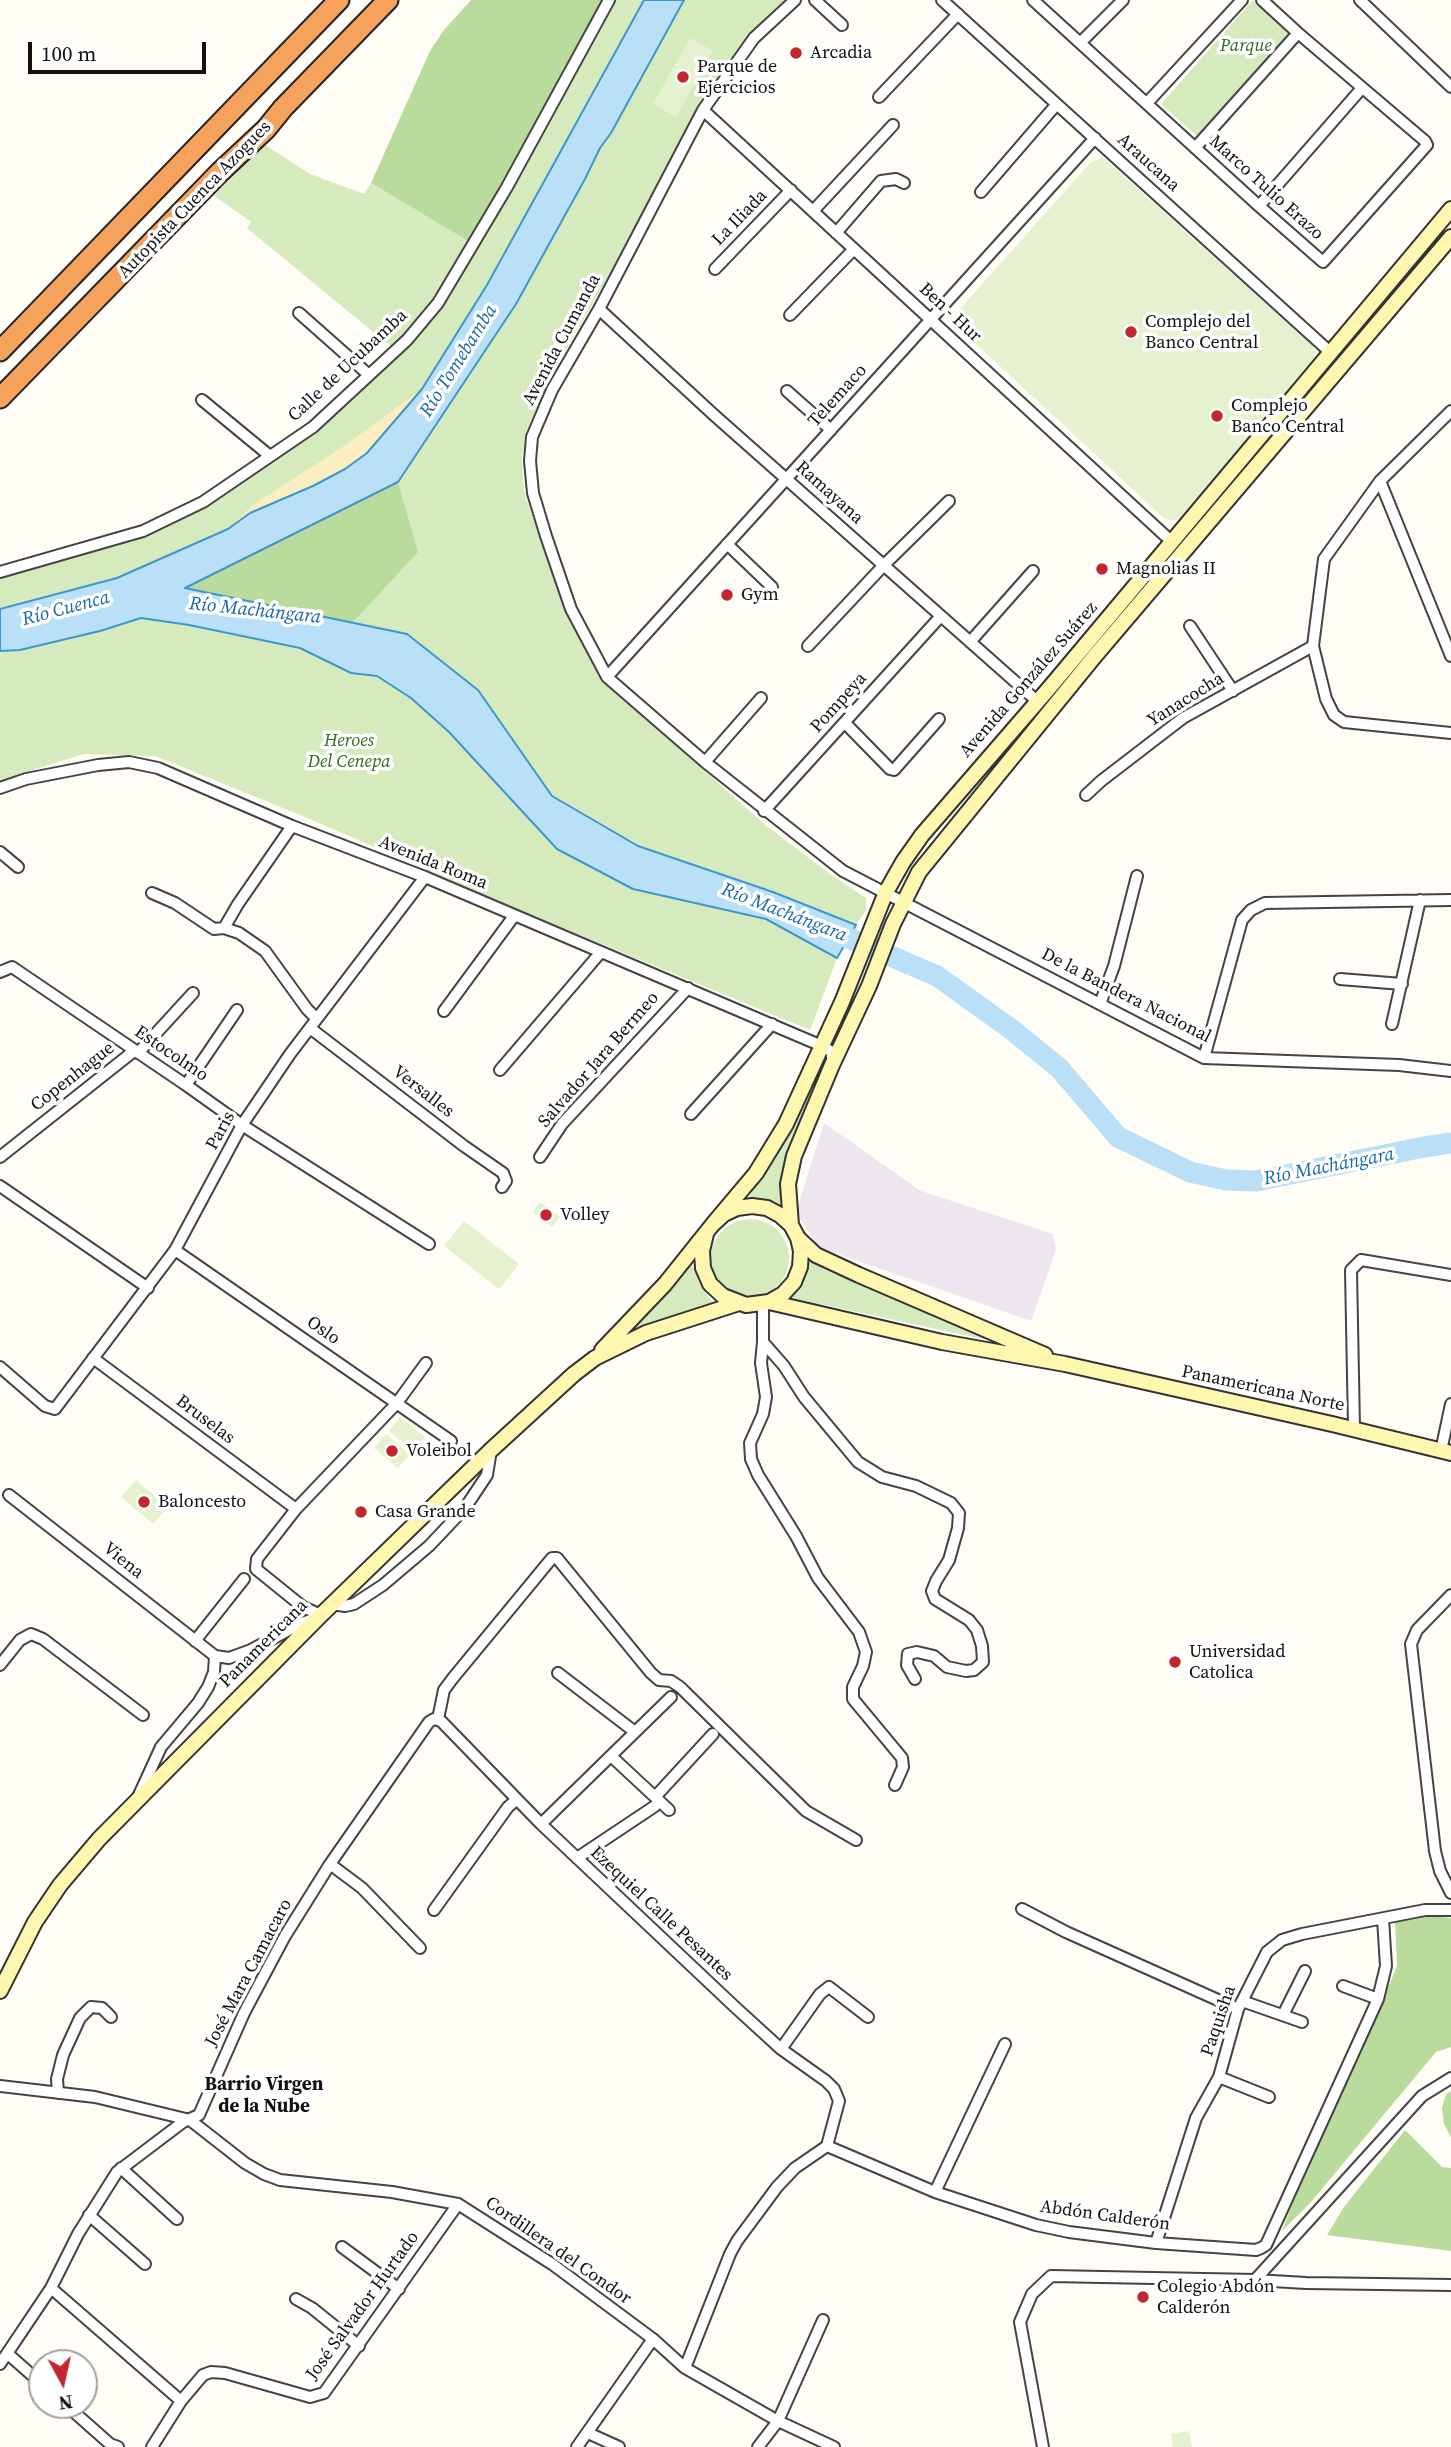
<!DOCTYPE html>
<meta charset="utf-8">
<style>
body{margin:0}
#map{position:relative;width:1451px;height:2447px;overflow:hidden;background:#fffdf5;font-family:"Source Serif 4",serif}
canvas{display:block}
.north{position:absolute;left:28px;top:2349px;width:70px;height:70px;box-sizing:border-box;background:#fff;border:2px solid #a0a0a0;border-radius:50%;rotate:172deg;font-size:19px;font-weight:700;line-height:28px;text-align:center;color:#111}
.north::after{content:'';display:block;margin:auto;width:24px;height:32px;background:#c4262e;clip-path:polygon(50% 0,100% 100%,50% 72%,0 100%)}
.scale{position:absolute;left:28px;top:42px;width:178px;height:32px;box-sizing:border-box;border:4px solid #111;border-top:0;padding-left:9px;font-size:21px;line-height:24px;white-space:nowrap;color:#111;-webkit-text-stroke:5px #fff;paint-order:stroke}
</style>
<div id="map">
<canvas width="1451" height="2447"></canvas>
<div class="north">N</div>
<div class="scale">100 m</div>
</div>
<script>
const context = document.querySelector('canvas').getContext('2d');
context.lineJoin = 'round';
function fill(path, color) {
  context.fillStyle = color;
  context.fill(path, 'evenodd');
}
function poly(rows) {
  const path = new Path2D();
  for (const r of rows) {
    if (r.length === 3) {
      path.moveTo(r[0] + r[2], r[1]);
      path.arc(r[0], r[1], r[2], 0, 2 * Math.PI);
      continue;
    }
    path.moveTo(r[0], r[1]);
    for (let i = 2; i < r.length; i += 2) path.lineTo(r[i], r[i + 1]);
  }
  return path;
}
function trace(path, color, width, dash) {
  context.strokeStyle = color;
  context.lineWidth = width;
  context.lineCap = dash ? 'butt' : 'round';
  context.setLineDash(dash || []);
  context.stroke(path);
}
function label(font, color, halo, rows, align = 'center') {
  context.font = font + ' "Source Serif 4",serif';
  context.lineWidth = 7;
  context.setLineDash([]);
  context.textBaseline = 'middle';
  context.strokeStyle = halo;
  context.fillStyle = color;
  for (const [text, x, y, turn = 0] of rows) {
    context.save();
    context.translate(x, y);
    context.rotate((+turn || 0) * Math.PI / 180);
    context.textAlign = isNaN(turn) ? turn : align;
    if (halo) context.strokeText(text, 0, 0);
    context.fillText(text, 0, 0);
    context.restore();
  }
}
const industrial = poly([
 [824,1123,921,1191,1053,1234,1056,1250,1031,1321,818,1247,796,1212]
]);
const green = poly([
 [609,0,644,0,487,285,422,389,367,453,250,513,228,529,117,578,0,609,0,572,80,550,203,502,313,427,395,350,247,228,251,222,209,192,259,141,310,174,364,194,371,183,471,243],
 [684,0,795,0,754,38,703,110,553,373,526,431,522,460,524,491,565,609,594,666,614,691,768,827,830,874,866,898,866,910,856,925,773,891,638,846,551,796,478,690,407,634,184,588,398,482,516,304,585,179,600,148,611,133],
 [1253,0,1291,34,1197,136,1161,104],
 [141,618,268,639,300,648,351,673,377,676,411,698,633,889,768,920,837,958,810,1030,517,909,305,817,155,756,84,754,0,780,0,651,20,650,100,631],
 [826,1055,829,1057,783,1182,780,1193,781,1208,747,1201,789,1130],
 [750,1258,39],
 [807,1259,828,1271,992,1338,992,1341,825,1305,791,1301,804,1275],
 [692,1264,701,1287,715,1305,684,1313,621,1336]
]);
const forest = poly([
 [471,0,609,0,471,243,371,183,430,51,444,30],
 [398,482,418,552,352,623,184,588],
 [1420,1915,1451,1918,1451,2047,1436,2052,1311,2202,1282,2231,1316,2141,1360,2055,1397,1966,1395,1920],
 [1451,2091,1451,2137,1444,2124,1442,2108,1446,2094],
 [1405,2130,1442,2167,1451,2168,1451,2251,1327,2235,1344,2207]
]);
const sand = poly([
 [422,389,407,410,393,421,373,464,228,529,254,504,341,448]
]);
const pitch = poly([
 [690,38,713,51,676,117,653,104],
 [1102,157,1312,345,1316,352,1313,359,1182,517,1173,521,1165,519,950,320,1090,163],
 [540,1202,560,1217,552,1227,533,1212],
 [464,1221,519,1264,499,1289,444,1246],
 [400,1417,425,1437,413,1451,389,1431],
 [386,1434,410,1454,398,1468,374,1448],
 [136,1480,168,1507,153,1524,121,1497],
 [1189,2431,1192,2447,1173,2447,1171,2434]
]);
const water = poly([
 [644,0,684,0,611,133,600,148,585,179,516,304,398,482,185,588,407,634,478,690,552,796,638,846,773,892,856,925,837,958,766,919,633,889,557,849,449,732,411,698,377,676,351,673,300,648,189,625,141,618,100,631,20,650,0,651,0,609,117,578,228,529,250,513,313,486,345,469,367,453,422,389,487,285,644,0]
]);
const river = poly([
 [823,927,937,976,1011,1029,1059,1068,1118,1137,1190,1172,1226,1180,1256,1181,1424,1147,1451,1143]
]);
const street = poly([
 [795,0,754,38,703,110,599,309,552,390,532,437,530,461,533,493,546,536,571,609,607,677,705,762,843,871,1204,1058,1399,1065,1451,1071],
 [815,0,842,25],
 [942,0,1330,352],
 [1033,0,1259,206,1323,262,1427,145,1425,141,1298,33,1262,0],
 [1360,0,1451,87],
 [1081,42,1123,0],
 [879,97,958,14],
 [1147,103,1242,0],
 [703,110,1172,542],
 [1195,148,1298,33],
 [981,192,1056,105],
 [1259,206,1362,88],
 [813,211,893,125],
 [836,233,881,181,896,179,904,183],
 [715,269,791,190],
 [599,309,714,415,1037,701],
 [299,313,369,375],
 [790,315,854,249],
 [787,391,831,430],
 [202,400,270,456],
 [1451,411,1380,481,1324,559,1313,646,1326,699,1334,715,1344,722,1451,733],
 [1380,481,1451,656],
 [727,544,772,587],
 [0,572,143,531,203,502,313,427,407,340,438,303,507,187,609,0],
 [1190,626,1233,691],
 [970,642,1033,571],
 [808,646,884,565,949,501],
 [607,677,1095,138],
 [845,723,890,769,894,770,939,719],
 [705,762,761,698],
 [0,788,26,779,98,765,129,762,158,768,292,826,425,877,822,1046,832,1052,832,1063],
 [1086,795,1101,781,1183,718,1313,646],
 [764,811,940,617],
 [0,852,18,867],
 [152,893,175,903,214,929,224,928,239,933,265,951,307,1009,316,1018],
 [224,928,238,904,292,826],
 [0,972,12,967,186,1085,242,1125,429,1244],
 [1340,979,1402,984],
 [1100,1004,1114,966,1137,876],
 [444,1011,514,916],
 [1392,1024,1420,900],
 [310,1028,464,1146,503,1173,506,1181,502,1187],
 [138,1053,193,993],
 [1204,1058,1242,920,1251,910,1265,903,1451,900],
 [500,1070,601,952],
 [186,1085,237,1010],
 [691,1114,772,1024],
 [0,1157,134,1051],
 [540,1157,562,1124,688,988],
 [0,1186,148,1288],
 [175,1250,451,1441],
 [763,1303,763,1342,784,1366,804,1397,858,1462,882,1477,916,1486,951,1503,959,1513,958,1528,949,1560,936,1581,932,1591,935,1599,969,1620,977,1630,982,1646,983,1662,974,1670,966,1671,947,1667,934,1656,917,1652,908,1654,907,1665,915,1679],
 [763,1342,761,1363,766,1397,763,1414,750,1443,751,1459,758,1475,796,1536,818,1578,859,1632,866,1652,863,1666,853,1687,853,1699,902,1758,903,1767,895,1785],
 [93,1358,296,1509],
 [0,1367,45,1406,55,1409,175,1250,242,1125,290,1054,425,877],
 [1354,1428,1351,1270,1361,1260,1451,1275],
 [1441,1451,1451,1404],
 [9,1495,215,1656,229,1658,251,1650,300,1624,316,1618],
 [1451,1595,1417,1630,1411,1644,1435,1851,1440,1871,1451,1893],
 [332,1604,345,1606,354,1604,383,1585,429,1546,465,1508,487,1475,491,1450],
 [321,1615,303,1607,256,1569,257,1559,296,1509,397,1403,426,1363],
 [195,1641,244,1579],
 [0,1665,20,1640,31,1634,43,1639,143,1715],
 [558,1673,635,1732],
 [438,1719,444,1690,453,1678,552,1558,557,1558,651,1673,659,1680,671,1681,680,1687,806,1811,856,1840],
 [611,1756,669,1810],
 [139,1795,161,1747,198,1703,208,1687,214,1672,215,1656],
 [655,1797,713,1734],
 [541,1824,671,1697],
 [577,1858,655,1806],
 [330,1864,362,1888,420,1948],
 [1022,1909,1066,1932,1238,2009],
 [434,1910,508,1807,516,1800],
 [1343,1986,1378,1999],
 [1242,2001,1302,2022],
 [1283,2015,1305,1971],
 [781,2049,820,1994,829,1987,868,2017],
 [1219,2077,1269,2097],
 [0,2086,95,2097,190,2120,245,2163,264,2174,280,2180,392,2192,458,2204,552,2264,653,2339,685,2368,778,2421,834,2447],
 [58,2093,57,2079,63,2055,80,2018,91,2007,102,2008,111,2017],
 [121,2168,177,2219],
 [935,2192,1005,2044],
 [89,2215,145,2264],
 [1156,2243,1196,2118,1219,2077,1238,2009,1267,1952,1282,1940,1302,1934,1425,1910,1451,1910],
 [342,2247,399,2289],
 [1255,2280,1306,2283,1451,2285],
 [51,2288,181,2401],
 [296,2299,312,2308,359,2346],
 [8,2354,42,2384],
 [0,2364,51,2288,78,2234,117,2172,183,2122,199,2115,244,2013,285,1936,330,1864,429,1722,434,1719,441,1721,541,1824,735,2007,781,2049,826,2081,834,2089,839,2101,827,2146],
 [685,2368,730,2254,737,2241,777,2187,795,2168,827,2146,935,2192,1036,2225,1069,2232,1156,2243,1256,2250,1261,2248,1266,2245,1378,1999,1386,1966,1383,1919],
 [66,2405,110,2444,118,2447],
 [588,2433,619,2447],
 [152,2447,181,2401,203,2375,211,2372,225,2373,310,2397,324,2393,458,2204],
 [577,2447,653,2339],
 [758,2447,778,2421,823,2320],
 [1043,2447,1020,2322,1032,2294,1051,2276,1255,2280,1422,2096,1451,2078]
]);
const secondary = poly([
 [713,1224,756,1173,786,1124,842,1002,886,892,903,862,922,835,1051,686,1451,209],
 [791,1225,788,1184,794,1156,832,1065,869,986,893,924,919,872,1094,657,1451,237],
 [799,1239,816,1255,859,1275,1045,1355],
 [769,1302,942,1342,1065,1364,1332,1424,1451,1453],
 [602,1350,665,1284,713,1224,724,1214,737,1208,752,1206,767,1208,780,1215,791,1225,798,1238,801,1251,800,1267,794,1282,783,1294,769,1302,746,1305,723,1296,710,1284,703,1268,702,1251,706,1234],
 [0,1991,35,1922,60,1885,99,1839,321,1615,491,1450,574,1374,595,1358,646,1333,739,1303]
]);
const highway = poly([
 [0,351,339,0],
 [0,398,220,172,266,129,283,108,388,0]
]);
const markers = [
 [796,53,7,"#c4262e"],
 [683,77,7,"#c4262e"],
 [1131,332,7,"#c4262e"],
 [1217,416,7,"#c4262e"],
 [1102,569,7,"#c4262e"],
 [727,595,7,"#c4262e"],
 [546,1215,7,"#c4262e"],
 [392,1451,7,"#c4262e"],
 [144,1502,7,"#c4262e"],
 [361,1512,7,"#c4262e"],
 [1175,1662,7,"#c4262e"],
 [1143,2297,7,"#c4262e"]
];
const parkNames = [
 ["Parque",1246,46],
 ["Heroes",349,741],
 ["Del Cenepa",349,762]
];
const poiNames = [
 ["Arcadia",810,53],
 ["Parque de",697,67],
 ["Ejercicios",697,88],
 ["Complejo del",1145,322],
 ["Banco Central",1145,343],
 ["Complejo",1231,406],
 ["Banco Central",1231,427],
 ["Magnolias II",1116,569],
 ["Gym",741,595],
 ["Volley",560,1215],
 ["Voleibol",406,1451],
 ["Baloncesto",158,1502],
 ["Casa Grande",375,1512],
 ["Universidad",1189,1652],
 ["Catolica",1189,1673],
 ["Colegio Abdón",1157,2287],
 ["Calderón",1157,2308]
];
const streetNames = [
 ["Araucana",1148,163,42],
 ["Marco Tulio Erazo",1266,188,42],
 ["Autopista Cuenca Azogues",195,200,-46],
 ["La Iliada",740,218,-46],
 ["Ben - Hur",950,313,43],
 ["Avenida Cumanda",562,340,-62],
 ["Calle de Ucubamba",348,366,-43],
 ["Telemaco",838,396,-48],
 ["Ramayana",829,493,42],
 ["Avenida González Suárez",1029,680,-49],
 ["Yanacocha",1186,700,-32],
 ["Pompeya",839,703,-48],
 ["Avenida Roma",433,863,22],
 ["De la Bandera Nacional",1126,996,27],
 ["Estocolmo",171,1054,34],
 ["Salvador Jara Bermeo",599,1060,-49],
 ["Copenhague",73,1077,-38],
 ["Versalles",423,1092,38],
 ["Paris",221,1131,-61],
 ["Oslo",323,1331,34],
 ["Panamericana Norte",1263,1389,12],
 ["Bruselas",205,1420,37],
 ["Viena",123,1561,39],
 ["Panamericana",264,1644,-45],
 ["Ezequiel Calle Pesantes",661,1914,43],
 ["José Mara Camacaro",249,1973,-62],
 ["Paquisha",1219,2021,-71],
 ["Abdón Calderón",1105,2216,8],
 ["Cordillera del Condor",558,2251,35],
 ["José Salvador Hurtado",363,2306,-54]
];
const waterNames = [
 ["Río Tomebamba",459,361,-58],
 ["Río Cuenca",66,609,-15],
 ["Río Machángara",255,611,6],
 ["Río Machángara",784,913,21],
 ["Río Machángara",1329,1167,-11]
];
const neighbourhoodNames = [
 ["Barrio Virgen",264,2085],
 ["de la Nube",264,2107]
];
fill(industrial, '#eee6ef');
fill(green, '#d5ebbd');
fill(forest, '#b9dc9c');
fill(sand, '#fbeec1');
fill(pitch, '#e6f2cf');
fill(water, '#b9e0f7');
trace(water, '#3f96cf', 2);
trace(river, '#b9e0f7', 21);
trace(street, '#444', 14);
trace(secondary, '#333', 18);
trace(highway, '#222', 23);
trace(street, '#fff', 10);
trace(secondary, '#fff6b0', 14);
trace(highway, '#f5a25d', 19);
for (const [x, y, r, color] of markers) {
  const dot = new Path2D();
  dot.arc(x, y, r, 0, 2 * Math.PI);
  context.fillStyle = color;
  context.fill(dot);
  trace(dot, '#fff', 2.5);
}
label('italic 18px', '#2f6b1f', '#fff', parkNames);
label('18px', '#111', '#fff', poiNames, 'left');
label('18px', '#111', '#fff', streetNames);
label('italic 19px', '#1768a6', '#fff', waterNames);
label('bold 19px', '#111', '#fff', neighbourhoodNames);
</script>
